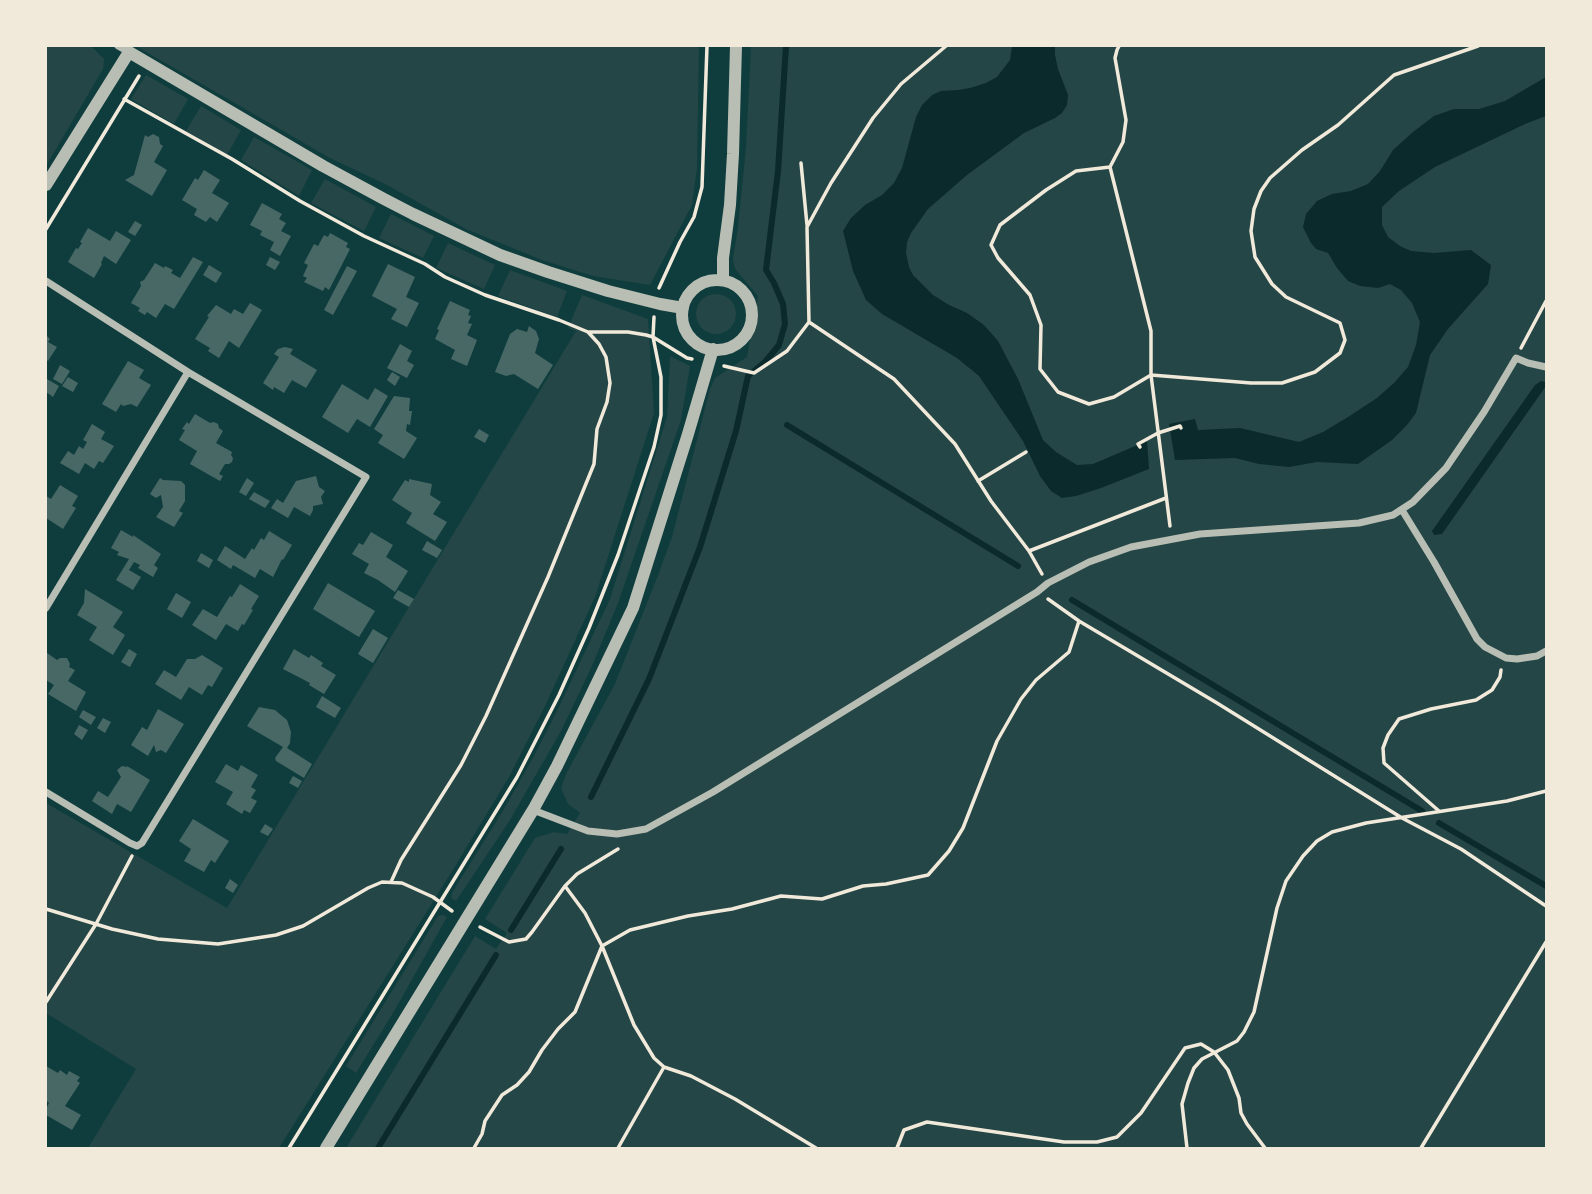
<!DOCTYPE html>
<style>
body{margin:0}
#map{position:relative;width:1592px;height:1194px;overflow:hidden;background:#0f3d3e;font-family:"Crimson Pro",serif}
canvas{display:block}
.frame{position:absolute;inset:0;border:47px solid #f1e9da;pointer-events:none}
</style>
<div id="map">
<canvas width="1592" height="1194"></canvas>
<div class="frame"></div>
</div>
<script>
const context = document.querySelector('canvas').getContext('2d');
context.lineJoin = 'round';
function fill(path, color) {
  context.fillStyle = color;
  context.fill(path, 'evenodd');
}
function poly(rows) {
  const path = new Path2D();
  for (const r of rows) {
    if (r.length === 3) {
      path.moveTo(r[0] + r[2], r[1]);
      path.arc(r[0], r[1], r[2], 0, 2 * Math.PI);
      continue;
    }
    path.moveTo(r[0], r[1]);
    for (let i = 2; i < r.length; i += 2) path.lineTo(r[i], r[i + 1]);
  }
  return path;
}
function trace(path, color, width, dash) {
  context.strokeStyle = color;
  context.lineWidth = width;
  context.lineCap = dash ? 'butt' : 'round';
  context.setLineDash(dash || []);
  context.stroke(path);
}
const green = poly([
 [46,46,91,46,104,59,103,69,46,166],
 [136,46,699,46,697,168,692,205,650,285,593,276,542,260,466,229,389,186,330,158],
 [751,46,1546,46,1546,1148,346,1148,475,936,496,949,507,933,485,919,535,838,554,832,567,834,580,813,568,804,561,788,566,774,615,684,660,570,672,537,710,389,715,378,747,357,758,296,736,270,734,265,733,258,738,227,746,148],
 [146,75,188,99,174,124,131,99],
 [201,106,241,130,227,155,186,131],
 [254,137,312,170,299,196,241,160],
 [325,179,376,207,364,231,311,203],
 [391,214,434,236,423,258,379,238],
 [448,243,495,265,484,289,436,268],
 [510,270,567,291,557,317,498,296],
 [716,314,20],
 [582,295,648,319,654,413,595,597,545,706,509,777,454,868,279,1148,88,1148,136,1069,46,1013,46,803,227,908,576,331,568,328],
 [670,356,690,366,681,420,618,603,592,666,561,731,510,820,456,901,451,898,452,893,504,809,534,756,558,709,610,599,667,417],
 [443,915,447,917,396,1008,356,1073,346,1066,438,916]
]);
const water = poly([
 [1012,46,1055,46,1055,55,1058,69,1068,95,1067,105,1062,113,1055,118,1024,133,967,175,928,209,911,233,907,242,906,253,909,267,913,275,933,295,949,305,967,313,984,325,998,341,1018,379,1043,440,1056,452,1077,465,1093,464,1147,441,1149,469,1101,488,1076,496,1062,498,1051,491,1040,476,1023,441,979,376,957,358,882,314,866,300,853,271,843,231,851,218,865,205,882,195,894,183,902,168,916,117,922,105,932,95,941,91,958,90,970,88,986,83,997,77,1010,60],
 [1546,77,1546,116,1525,124,1435,167,1399,191,1382,207,1382,225,1388,237,1400,246,1411,251,1434,253,1471,250,1491,265,1488,284,1448,329,1430,355,1416,413,1407,425,1392,440,1358,464,1317,462,1289,467,1259,464,1235,458,1175,460,1169,424,1195,419,1198,430,1240,428,1299,442,1323,432,1348,417,1377,398,1394,383,1408,367,1416,345,1420,322,1412,303,1401,290,1390,284,1378,288,1360,286,1348,281,1337,268,1328,253,1316,249,1311,243,1303,227,1306,214,1317,201,1332,194,1351,191,1368,184,1380,171,1393,150,1413,132,1434,116,1454,109,1479,109,1505,101],
 [1541,381,1545,382,1546,386,1442,534,1434,535,1432,531,1535,385]
]);
const stream = poly([
 [787,425,1018,566],
 [1072,600,1422,811],
 [591,797,649,679,700,547,736,431,748,376,765,362,779,345,785,324,783,304,774,283,766,270,778,171,786,46],
 [1439,823,1546,886],
 [511,930,561,849],
 [378,1148,496,955]
]);
const building = poly([
 [153,134,159,137,160,144,163,146,154,162,167,170,152,196,125,180,134,175,145,135,148,137],
 [204,170,220,180,212,193,229,203,217,222,210,217,206,222,194,215,197,209,182,200,195,178,198,180],
 [262,203,282,214,279,219,286,223,281,231,291,236,280,256,270,250,274,242,260,235,262,231,250,225],
 [135,221,142,225,135,236,128,232],
 [88,228,110,241,116,231,131,240,116,264,104,256,101,263,102,264,94,278,68,262,76,248,78,249,82,243,80,242],
 [330,233,348,243,346,247,350,249,329,290,325,287,323,291,304,282,307,278,303,276,308,265,304,263,314,244,318,246,324,235,328,237],
 [193,257,203,262,174,309,165,304,156,318,147,312,145,315,138,311,140,308,131,303,141,286,140,282,144,280,155,263,164,268,165,266,173,270,171,273,180,278],
 [270,257,280,262,275,270,266,265],
 [388,264,415,277,406,297,419,303,407,327,391,319,397,309,372,296],
 [209,265,222,273,216,283,203,275],
 [347,266,357,271,333,315,324,310],
 [450,301,470,310,468,315,471,316,468,323,472,324,467,335,477,340,467,366,451,359,455,350,435,339,439,330,437,329],
 [250,303,262,310,239,348,229,341,219,358,208,351,210,348,195,339,209,317,207,316,216,305,231,314,234,309,243,314],
 [529,326,536,331,539,339,535,353,553,365,538,389,514,374,506,376,495,372,510,334,517,329,527,332],
 [46,335,50,339,48,342,57,347,48,361,46,359],
 [400,344,412,351,407,361,414,365,407,378,387,368],
 [285,347,293,349,290,354,317,370,306,388,292,380,284,393,274,387,273,390,263,383,279,357,274,354,278,349],
 [128,361,144,370,139,378,151,385,137,407,131,404,123,406,121,404,116,412,102,404],
 [60,365,70,371,62,384,53,379],
 [392,372,400,377,395,386,387,380],
 [68,377,78,383,73,392,62,386],
 [47,379,59,386,53,397,46,392,46,382],
 [342,384,368,400,375,388,388,396,370,427,357,419,348,433,322,417],
 [394,396,410,398,409,411,412,411,410,425,407,424,406,431,417,438,404,459,378,443,383,435,374,429],
 [195,414,210,423,214,422,218,424,219,428,223,431,216,443,232,452,231,455,233,458,232,462,229,464,225,464,219,474,223,476,220,481,190,464,197,451,179,440,185,430,182,429,187,422,189,424],
 [92,424,105,432,101,439,114,446,103,463,99,461,94,469,85,463,79,474,60,463,68,451,74,455,79,446,83,449,87,442,83,440],
 [479,429,489,435,485,443,474,437],
 [316,476,319,487,325,491,321,497,323,504,313,506,313,510,310,516,294,507,288,518,271,508,277,499,283,503,296,481],
 [160,478,163,480,181,481,185,485,185,501,179,511,183,513,174,527,156,517,163,507,161,495,156,498,150,494],
 [247,478,254,483,246,496,239,492],
 [409,479,432,484,430,495,441,502,433,514,447,522,435,541,406,523,412,513,392,500,405,480,409,482],
 [60,485,78,496,72,506,76,508,63,529,46,518,46,496,51,499],
 [254,492,270,501,265,508,249,499],
 [121,530,133,537,133,535,161,554,154,565,158,568,153,577,138,568,140,565,134,562,129,570,141,577,133,590,116,580,129,559,117,555,119,552,111,548],
 [269,531,292,545,283,560,282,559,273,577,260,569,255,578,233,565,231,569,217,560,225,546,245,559,252,548,254,550,261,538,264,540],
 [371,532,393,545,386,557,408,571,395,592,378,580,364,573,369,564,352,554,359,543,363,545],
 [427,541,442,550,437,558,422,550],
 [201,553,213,560,209,568,197,561],
 [328,583,375,611,359,637,313,609],
 [240,584,259,596,251,609,253,610,244,625,242,624,238,631,226,624,216,640,192,625,203,609,217,617,230,596,232,597],
 [85,589,123,612,113,627,125,635,113,655,89,640,97,627,77,615,84,603],
 [398,590,414,599,409,607,393,598],
 [176,593,191,602,182,618,167,609],
 [373,629,388,638,373,663,358,654],
 [129,649,137,654,130,667,121,662],
 [294,649,309,658,311,655,323,663,321,666,336,675,324,694,309,685,310,683,283,669],
 [47,653,57,660,60,658,67,658,70,664,69,667,75,670,68,681,86,692,76,711,48,694,54,685,46,680],
 [202,655,223,668,212,687,208,685,202,695,189,687,181,700,155,684,164,670,176,677,187,659,195,659],
 [322,696,341,708,335,718,316,707],
 [259,707,275,710,287,720,291,732,290,743,287,748,312,764,304,778,276,761,275,758,283,747,247,726],
 [158,709,184,724,166,753,161,750,156,752,154,745,148,756,131,745,142,727,147,730],
 [83,710,96,717,91,725,79,717],
 [103,718,111,722,105,733,97,728],
 [79,725,88,730,82,740,74,734],
 [226,764,238,771,241,765,258,775,251,787,256,790,251,798,257,801,250,813,244,810,242,814,226,804,233,792,215,782],
 [122,766,127,767,127,766,150,780,131,812,117,804,112,814,92,801,98,791,108,797,121,777,117,770],
 [293,776,302,781,298,788,289,783],
 [193,819,229,841,215,863,211,860,204,872,184,861,191,849,179,841],
 [265,824,273,829,268,836,260,832],
 [230,879,238,885,233,893,225,888],
 [46,1066,58,1073,60,1070,67,1075,69,1071,80,1077,77,1081,80,1083,65,1106,81,1115,72,1130,46,1115,46,1109,49,1103,46,1100]
]);
const path = poly([
 [946,46,901,84,873,118,831,183,807,227,809,322,894,379,955,444,991,501,1029,551,1042,574],
 [1119,46,1117,50,1115,58,1126,120,1123,142,1110,167,1151,331,1151,375,1170,526],
 [124,99,232,159,300,201,364,236,425,264,445,277,485,295,559,320,588,332,628,332,646,335,653,337,687,358,692,359],
 [801,163,807,225],
 [1110,167,1076,171,1046,190,1000,225,991,245,998,258,1030,295,1041,325,1040,369,1058,392,1089,404,1114,397,1151,375,1251,383,1282,383,1315,372,1340,353,1345,340,1340,323,1286,297,1272,284,1255,257,1251,231,1254,209,1261,191,1270,178,1302,150,1338,125,1394,75,1478,46],
 [46,229,139,76],
 [659,288,680,242,694,217,702,187,707,46],
 [1521,348,1546,301],
 [724,366,754,373,787,351,809,322],
 [1140,447,1138,444,1158,433,1180,426,1181,428],
 [978,481,1026,452],
 [1029,551,1166,498],
 [1048,599,1079,621,1217,703,1402,818,1461,849,1546,906],
 [1439,811,1384,763,1383,748,1388,735,1399,719,1431,709,1476,700,1492,690,1500,677,1501,670],
 [391,882,401,860,461,765,486,716,548,577,594,464,597,429,607,402,610,383,606,357,599,344,588,332],
 [565,886,585,913,602,946,634,1025,654,1058,664,1067,618,1148],
 [46,909,112,929,158,939,218,944,276,935,303,926,368,888,382,882,402,883,433,897,452,911],
 [480,927,509,942,526,939,532,932,565,886,577,874,618,849],
 [46,1002,96,924,132,856],
 [664,1067,691,1076,735,1099,816,1148],
 [289,1148,517,777,559,695,589,628,618,555,654,447,661,415,661,377,653,337,654,317],
 [474,1148,482,1134,485,1121,502,1095,517,1085,529,1072,542,1050,558,1029,575,1012,602,946,630,930,688,916,732,909,781,896,822,899,863,886,886,884,928,875,949,851,963,828,997,741,1021,699,1036,680,1069,652,1079,621],
 [897,1148,904,1130,927,1122,1064,1142,1097,1142,1117,1137,1141,1113,1185,1048,1201,1044,1214,1052,1228,1070,1239,1098,1241,1113,1247,1124,1265,1148],
 [1187,1148,1182,1104,1188,1083,1194,1068,1202,1059,1237,1041,1244,1032,1254,1012,1277,908,1286,881,1303,856,1317,841,1332,832,1366,823,1507,801,1546,791],
 [1421,1148,1546,942]
]);
const minor = poly([
 [118,46,129,52],
 [46,281,188,372,366,477,142,843,137,846,130,843,46,792],
 [1402,510,1434,562,1477,639,1485,647,1506,658,1517,659,1537,656,1546,651],
 [46,608,188,372],
 [533,810,588,831,617,834,646,829,713,792,1037,592,1048,583,1089,562,1131,547,1200,534,1359,523,1393,515,1413,502,1446,468,1484,412,1516,358,1528,363,1546,367]
]);
const tertiary = poly([
 [46,185,129,52,323,166,384,199,413,214,500,255,548,272,608,291,660,304,683,308],
 [723,280,723,258,730,205,733,154,736,46],
 [717,315,35],
 [326,1148,533,810,557,766,633,608,688,434,713,349]
]);
fill(green, '#244646');
fill(water, '#0a2a2b');
trace(stream, '#0a2a2b', 6);
fill(building, '#486865');
trace(path, '#f1e9da', 3.5);
trace(minor, '#b8beb3', 7);
trace(tertiary, '#b8beb3', 12);
</script>
